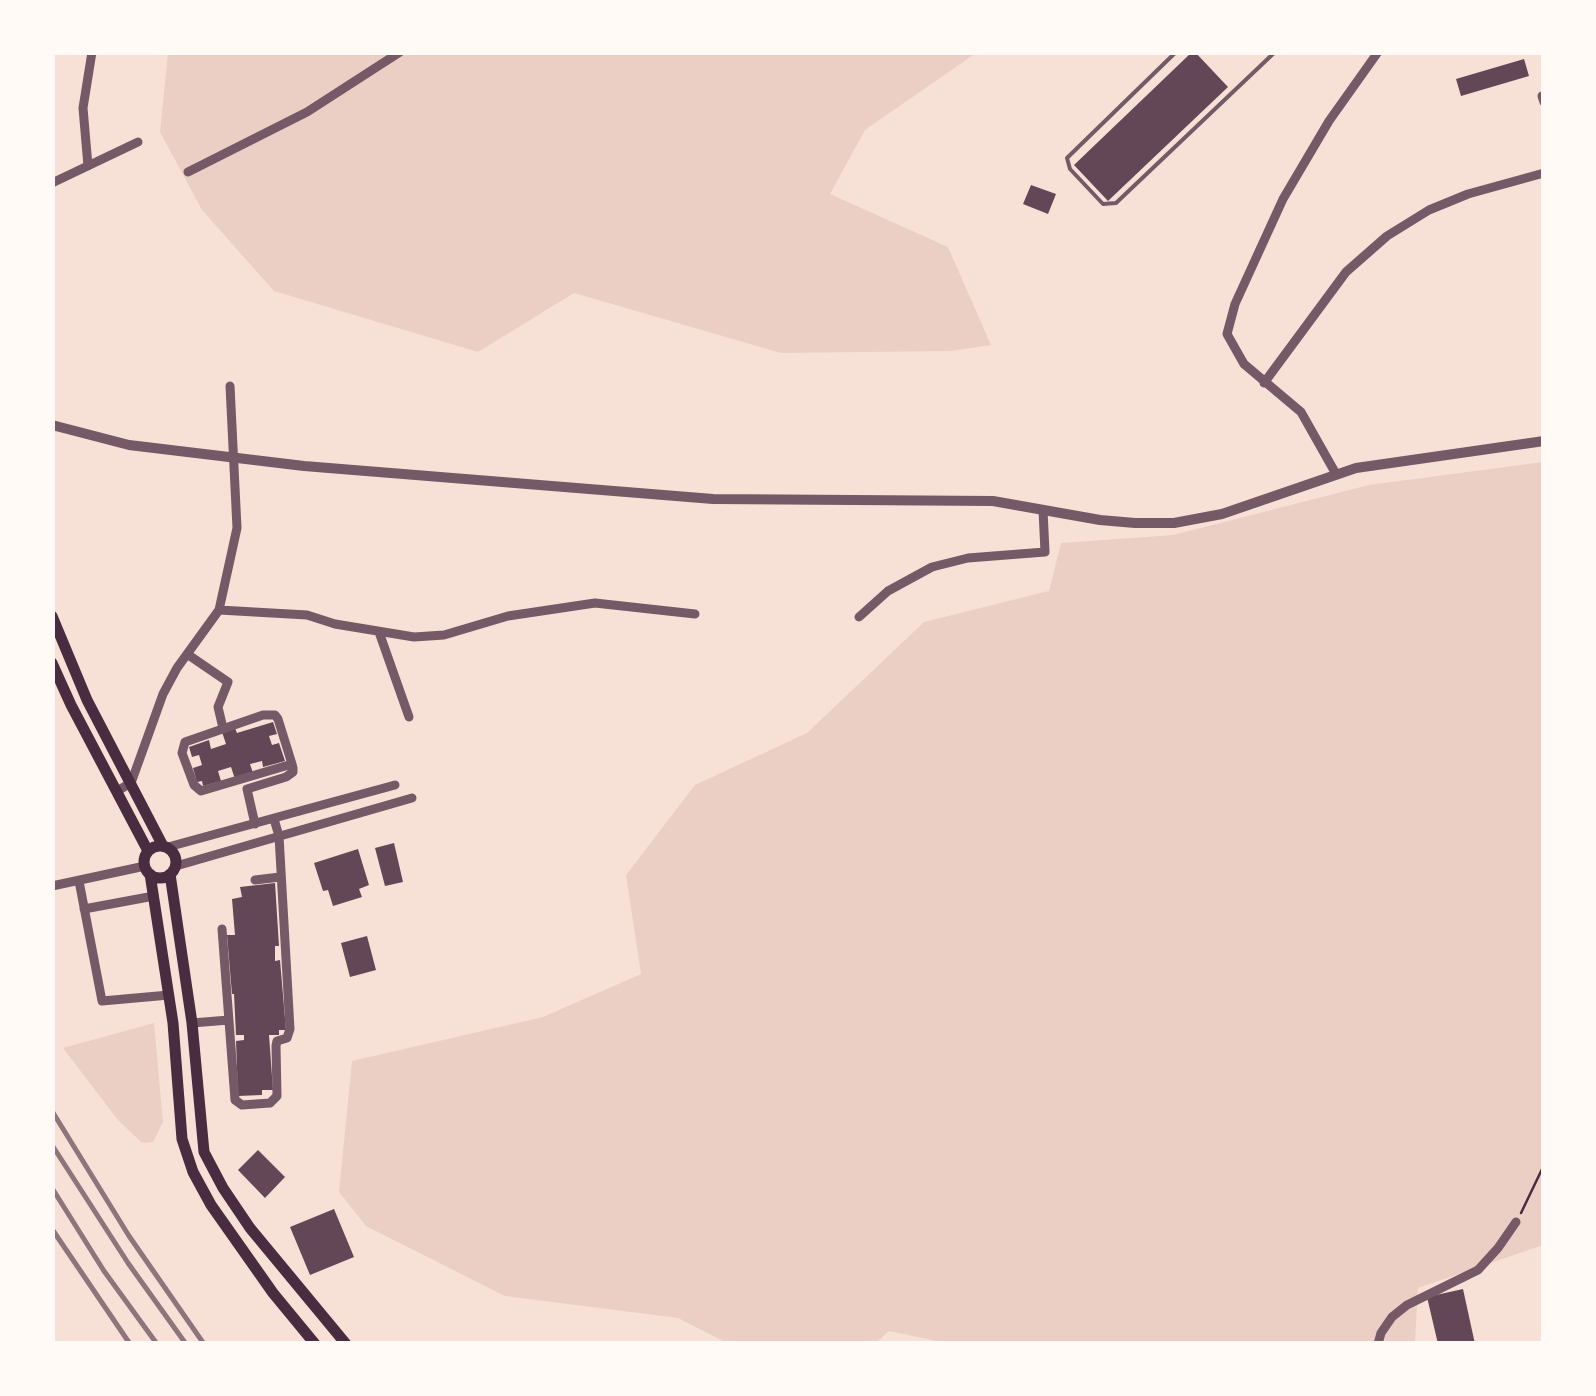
<!DOCTYPE html>
<style>
body{margin:0}
#map{position:relative;width:1596px;height:1396px;overflow:hidden;background:#f7e1d7;font-family:"Noto Sans",sans-serif}
canvas{display:block}
.frame{position:absolute;inset:0;border:55px solid #fffaf5;pointer-events:none}
</style>
<div id="map">
<canvas width="1596" height="1396"></canvas>
<div class="frame"></div>
</div>
<script>
const context = document.querySelector('canvas').getContext('2d');
context.lineJoin = 'round';
function fill(path, color) {
  context.fillStyle = color;
  context.fill(path, 'evenodd');
}
function poly(rows) {
  const path = new Path2D();
  for (const r of rows) {
    if (r.length === 3) {
      path.moveTo(r[0] + r[2], r[1]);
      path.arc(r[0], r[1], r[2], 0, 2 * Math.PI);
      continue;
    }
    path.moveTo(r[0], r[1]);
    for (let i = 2; i < r.length; i += 2) path.lineTo(r[i], r[i + 1]);
  }
  return path;
}
function trace(path, color, width, dash) {
  context.strokeStyle = color;
  context.lineWidth = width;
  context.lineCap = dash ? 'butt' : 'round';
  context.setLineDash(dash || []);
  context.stroke(path);
}
const green = poly([
 [168,53,976,53,865,130,830,194,948,247,991,345,951,351,781,353,574,293,478,352,274,291,202,210,160,132],
 [1543,462,1543,1245,1418,1288,1415,1343,951,1344,889,1331,876,1343,727,1343,678,1318,505,1296,366,1226,339,1192,352,1061,543,1017,641,974,626,875,695,785,807,733,924,622,1049,591,1061,543,1173,535,1369,485],
 [154,1023,163,1122,153,1142,142,1143,118,1120,63,1048]
]);
const building = poly([
 [1192,52,1195,52,1228,87,1108,201,1074,165],
 [1524,59,1529,76,1461,96,1456,79],
 [1031,185,1056,194,1048,214,1023,204],
 [273,722,277,734,269,736,272,745,279,743,285,761,263,767,262,761,250,764,253,773,235,779,231,767,218,771,221,781,203,786,202,781,197,782,193,768,202,765,199,755,192,757,189,747,209,740,211,749,226,744,222,732,235,728,237,733],
 [394,843,403,882,385,886,375,848],
 [358,849,369,885,359,889,362,897,333,906,328,890,323,891,314,863],
 [275,883,279,946,275,946,275,961,280,960,286,1030,279,1030,279,1035,269,1035,273,1090,262,1090,262,1095,238,1096,236,1041,244,1040,244,1035,236,1035,234,994,232,994,227,935,235,935,232,899,242,897,240,887],
 [367,936,376,970,350,977,341,943],
 [258,1150,285,1177,265,1198,238,1170],
 [334,1209,354,1257,310,1275,290,1227],
 [1463,1289,1475,1344,1438,1344,1427,1297]
]);
const path = poly([
 [1521,1213,1544,1165]
]);
const service = poly([
 [1176,52,1067,158,1070,169,1103,204,1116,203,1275,52]
]);
const minor = poly([
 [1542,96,1544,102],
 [88,166,83,108,92,52],
 [188,172,307,112,400,52],
 [52,183,138,142],
 [1264,383,1346,272,1387,236,1429,210,1468,194,1544,173],
 [1336,474,1301,412,1244,364,1227,334,1235,304,1283,199,1329,121,1378,52],
 [219,610,307,615,335,624,414,637,444,635,508,616,595,603,695,614],
 [859,617,888,591,932,567,968,558,1045,552,1043,510],
 [379,632,409,717],
 [187,654,228,682,218,707,223,728],
 [117,791,131,783,163,694,177,668,219,610,237,528,230,386],
 [255,824,247,789,286,777,293,772,293,768,292,764,278,719,275,715,263,715,185,742,182,753,194,785,201,791,292,764],
 [168,847,395,785],
 [176,866,412,798],
 [255,880,280,877],
 [79,881,102,1001,169,995],
 [52,886,145,866],
 [84,909,154,896],
 [222,929,235,1100,242,1105,270,1103,277,1096,276,1046,277,1041,287,1038,290,1029,279,836,274,819],
 [192,1023,229,1020],
 [1378,1344,1381,1333,1392,1317,1407,1305,1478,1270,1498,1248,1516,1222]
]);
const tertiary = poly([
 [52,425,129,445,304,466,713,499,993,501,1100,520,1135,523,1174,523,1222,514,1356,468,1544,441]
]);
const secondary = poly([
 [52,616,87,700,163,846],
 [52,663,71,705,148,851],
 [160,862,16],
 [150,874,173,1023,182,1139,193,1172,211,1205,273,1293,315,1344],
 [170,874,192,1023,204,1152,223,1188,250,1228,346,1344]
]);
const rail = poly([
 [52,1111,129,1236,204,1344],
 [52,1145,128,1263,186,1344],
 [52,1188,104,1271,157,1344],
 [52,1229,130,1344]
]);
fill(green, '#ebcfc5');
fill(building, '#644757');
trace(path, '#4a2c40', 2.5);
trace(service, '#755966', 4);
trace(minor, '#755966', 9);
trace(tertiary, '#755966', 10);
trace(secondary, '#4a2c40', 11);
trace(rail, '#8f747c', 5);
</script>
